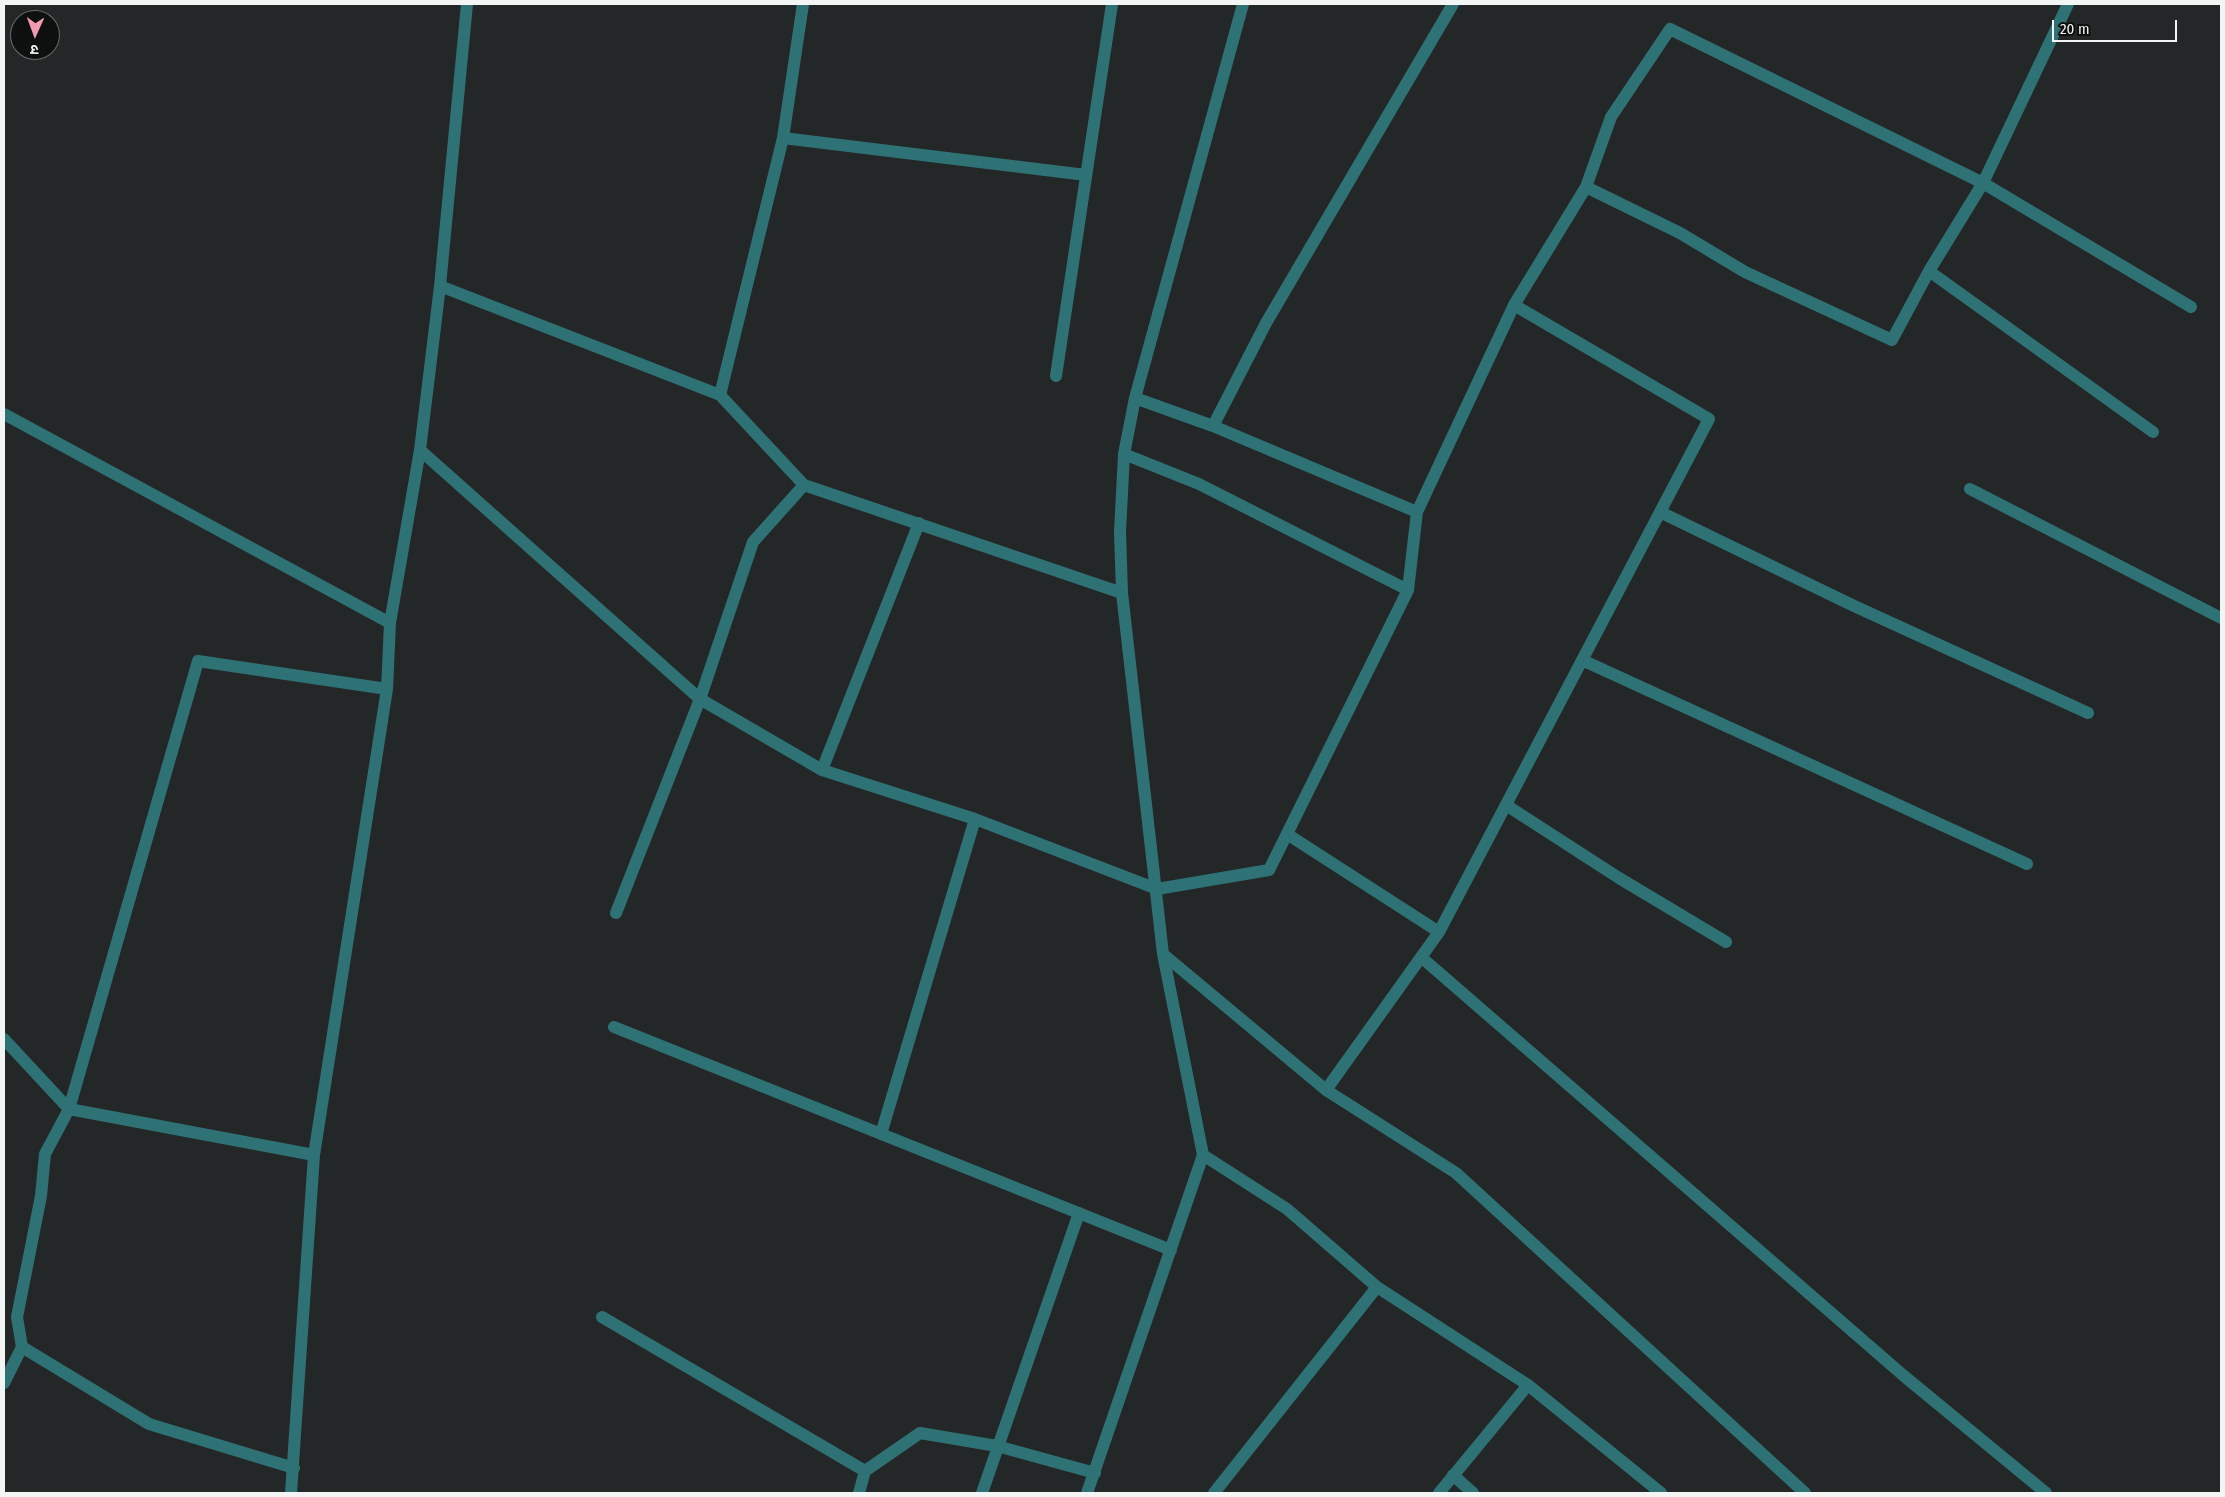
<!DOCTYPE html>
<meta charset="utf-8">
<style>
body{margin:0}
#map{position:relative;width:2225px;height:1497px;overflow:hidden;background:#242727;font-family:"Fira Sans Condensed","Noto Sans Devanagari",sans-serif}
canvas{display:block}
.frame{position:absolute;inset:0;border:5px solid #f3f5f5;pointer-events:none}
.north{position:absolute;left:10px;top:10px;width:50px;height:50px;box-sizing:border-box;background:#0e0f0f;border:1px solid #6a6b6b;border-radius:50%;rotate:182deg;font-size:14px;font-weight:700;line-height:20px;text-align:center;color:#f3f5f5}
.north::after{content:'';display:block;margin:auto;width:18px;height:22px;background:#f29aaf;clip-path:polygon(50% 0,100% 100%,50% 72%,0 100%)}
.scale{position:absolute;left:2052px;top:20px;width:125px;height:22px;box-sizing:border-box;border:2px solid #f3f5f5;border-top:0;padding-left:6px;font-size:15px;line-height:18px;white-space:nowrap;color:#f3f5f5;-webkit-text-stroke:4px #0e0f0f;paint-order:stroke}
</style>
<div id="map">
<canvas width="2225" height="1497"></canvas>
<div class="frame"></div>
<div class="north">उ</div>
<div class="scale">20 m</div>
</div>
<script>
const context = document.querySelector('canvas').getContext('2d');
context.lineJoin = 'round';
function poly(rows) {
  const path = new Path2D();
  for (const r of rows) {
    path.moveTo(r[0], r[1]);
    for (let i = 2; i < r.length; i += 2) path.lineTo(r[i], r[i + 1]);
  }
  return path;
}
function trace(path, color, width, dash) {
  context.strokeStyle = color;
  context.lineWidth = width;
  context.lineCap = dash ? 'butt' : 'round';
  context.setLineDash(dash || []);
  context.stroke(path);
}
const minor = poly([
 [783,138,1086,175],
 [1586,187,1680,233,1745,272,1892,340,1929,271,1983,183,2068,4],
 [1929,271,2153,432],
 [440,286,720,395,804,485,1122,593],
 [1056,376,1112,4],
 [720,395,783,138,803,4],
 [1135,398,1213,426,1417,512],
 [4,414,390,623],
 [1213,426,1266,323,1453,4],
 [420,450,700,699,822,770,975,819,1157,889,1269,870,1408,590,1417,512,1514,305,1586,187,1611,117,1670,29,1983,183,2191,307],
 [1124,454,1199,484,1408,590],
 [1970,489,2221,618],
 [1660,512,1852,605,2088,713],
 [1582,660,2027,864],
 [822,770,919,523],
 [1506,805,1619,878,1726,942],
 [1287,834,1439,932],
 [616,913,700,699,753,542,804,485],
 [1163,954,1326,1090,1456,1173,1805,1493],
 [1421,957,1904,1376,2046,1493],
 [614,1027,1171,1250],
 [4,1039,69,1109,45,1154,41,1196,17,1317,22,1347],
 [1326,1090,1439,932,1709,419,1514,305],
 [881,1134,975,819],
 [314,1155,69,1109,198,661,387,689],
 [1203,1155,1287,1209,1377,1287,1528,1385,1661,1493],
 [602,1317,865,1471,920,1433,997,1446,1095,1473],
 [4,1383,22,1347,149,1424,294,1468],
 [1453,1475,1473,1493],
 [291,1493,314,1155,387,689,390,623,420,450,440,286,467,4],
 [859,1493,865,1471],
 [982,1493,1079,1213],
 [1087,1493,1203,1155,1163,954,1122,593,1120,532,1124,454,1135,398,1243,4],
 [1214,1493,1377,1287],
 [1439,1493,1528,1385]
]);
trace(minor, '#2f7276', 12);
</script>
